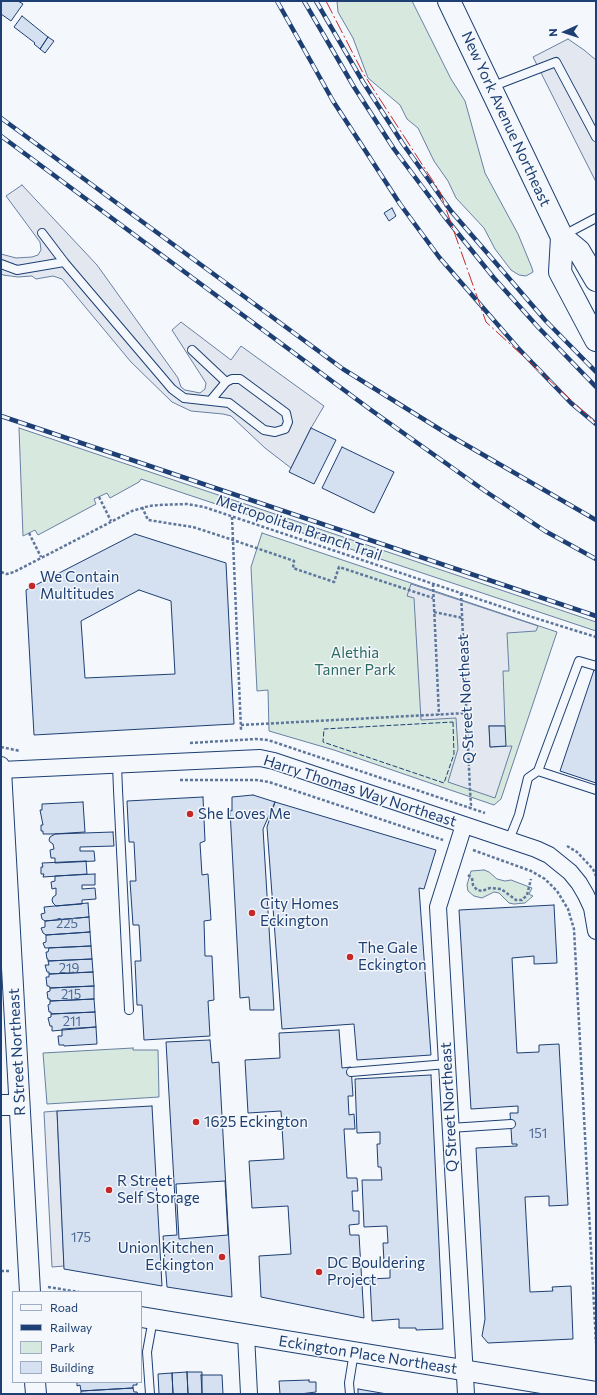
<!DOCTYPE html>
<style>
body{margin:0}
#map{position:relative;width:597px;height:1395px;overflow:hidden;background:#f4f7fb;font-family:Commissioner,sans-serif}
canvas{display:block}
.frame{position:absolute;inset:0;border:2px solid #1d3f73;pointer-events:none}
.legend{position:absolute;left:12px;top:1291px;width:130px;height:92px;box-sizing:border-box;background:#f4f7fb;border:1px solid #9eadc5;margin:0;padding:5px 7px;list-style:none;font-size:12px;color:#1d3f73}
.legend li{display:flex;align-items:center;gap:8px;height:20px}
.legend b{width:20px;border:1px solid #9eadc5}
.north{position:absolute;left:545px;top:12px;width:40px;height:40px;-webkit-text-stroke:3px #f4f7fb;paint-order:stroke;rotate:267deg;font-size:11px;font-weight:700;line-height:16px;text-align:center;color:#1d3f73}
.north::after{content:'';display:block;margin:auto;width:14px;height:18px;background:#1d3f73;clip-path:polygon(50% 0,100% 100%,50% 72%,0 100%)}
</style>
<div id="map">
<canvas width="597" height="1395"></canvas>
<div class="frame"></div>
<ul class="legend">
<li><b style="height:5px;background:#f4f7fb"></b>Road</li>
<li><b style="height:5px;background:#1d3f73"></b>Railway</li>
<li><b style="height:11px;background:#d7e8df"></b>Park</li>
<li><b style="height:11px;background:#d5e0f0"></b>Building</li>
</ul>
<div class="north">N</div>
</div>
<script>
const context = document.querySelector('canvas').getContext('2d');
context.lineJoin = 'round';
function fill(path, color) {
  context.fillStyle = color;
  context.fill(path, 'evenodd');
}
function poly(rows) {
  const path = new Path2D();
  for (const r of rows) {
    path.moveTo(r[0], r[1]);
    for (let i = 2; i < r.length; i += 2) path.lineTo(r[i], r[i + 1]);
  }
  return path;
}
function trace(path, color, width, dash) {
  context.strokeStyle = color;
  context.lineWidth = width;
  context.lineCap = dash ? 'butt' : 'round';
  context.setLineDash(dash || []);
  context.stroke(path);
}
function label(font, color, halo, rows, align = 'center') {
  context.font = font + ' Commissioner,sans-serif';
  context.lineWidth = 3;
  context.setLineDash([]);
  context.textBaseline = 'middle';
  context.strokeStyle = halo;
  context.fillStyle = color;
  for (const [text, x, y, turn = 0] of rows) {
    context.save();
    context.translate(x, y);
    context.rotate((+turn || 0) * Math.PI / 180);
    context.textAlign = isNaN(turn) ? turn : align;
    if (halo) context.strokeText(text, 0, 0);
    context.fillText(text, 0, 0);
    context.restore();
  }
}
const green = poly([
 [337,1,412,1,451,79,465,101,485,173,518,234,532,268,533,272,526,276,519,275,511,270,495,249,484,228,456,198,448,181,434,161,418,128,407,119,400,105,368,78,353,38,338,12,337,1],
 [19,428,596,622,596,631,141,479,139,482,110,498,107,493,94,499,96,504,38,535,35,530,23,536,19,428],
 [262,533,557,632,501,799,494,805,334,750,269,731,268,690,257,691,251,567,262,533],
 [484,870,489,872,497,879,505,881,511,880,532,888,529,894,533,896,525,903,514,904,509,903,499,893,494,892,482,898,474,896,468,891,467,885,471,871,484,870],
 [133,1048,133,1050,158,1050,159,1097,47,1104,43,1053,133,1048]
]);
const parking = poly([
 [568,39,584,50,596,60,596,182,533,57,568,39],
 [22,185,97,265,178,378,181,387,185,390,200,393,205,389,206,383,172,330,181,322,231,360,241,346,324,406,311,428,291,468,265,448,231,416,223,414,191,411,172,402,131,362,62,279,53,276,36,279,32,276,18,277,3,275,1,273,1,254,16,258,32,257,38,255,41,250,40,242,6,196,22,185],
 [411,584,538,626,536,631,507,633,509,671,503,671,505,726,489,726,490,747,512,746,495,798,448,782,458,749,456,718,421,720,414,598,407,596,411,584],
 [57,1111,64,1266,52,1267,44,1112,57,1111]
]);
const building = poly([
 [1,1,18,1,23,4,11,21,1,14,1,1],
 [22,16,48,37,40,49,34,44,35,43,14,27,22,16],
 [48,37,54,41,45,53,40,49,48,37],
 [392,208,396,216,389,221,384,213,392,208],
 [311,428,336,440,314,484,289,472,311,428],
 [342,447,394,472,374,513,322,488,342,447],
 [135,534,226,563,234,724,34,735,26,590,135,534],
 [139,590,171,601,175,674,85,678,81,621,139,590],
 [594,670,596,671,596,783,560,771,594,670],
 [489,726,505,726,506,746,490,747,489,726],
 [253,795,275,802,263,829,274,1010,250,1010,249,997,240,998,230,810,232,811,232,797,253,795],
 [203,797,205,841,200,843,202,875,208,874,211,920,204,921,205,956,212,956,214,1000,208,1001,210,1036,144,1040,142,1005,137,1005,135,961,141,961,139,925,133,925,130,881,136,881,134,842,129,842,127,801,203,797],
 [83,802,85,832,53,834,43,834,43,831,41,831,41,825,43,825,40,810,42,810,42,804,83,802],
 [275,802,436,850,424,889,419,888,431,1055,357,1060,354,1024,282,1029,267,827,275,802],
 [113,832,114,846,80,847,80,851,94,851,95,861,55,863,55,858,51,858,50,850,54,849,53,844,50,842,49,840,50,837,55,834,113,832],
 [86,861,87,874,43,877,44,874,41,874,41,867,43,867,42,863,86,861],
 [95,874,95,885,82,885,82,889,95,888,96,899,82,900,82,904,56,906,53,903,52,900,53,897,56,895,56,888,52,889,51,882,55,881,55,876,95,874],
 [88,903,89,917,45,921,42,919,41,914,45,913,44,907,88,903],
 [554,905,557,963,534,964,534,956,512,958,517,1053,539,1052,539,1045,559,1044,568,1205,549,1206,549,1196,525,1197,530,1292,553,1291,552,1287,571,1286,573,1339,488,1343,482,1336,485,1319,476,1148,517,1146,517,1144,512,1144,510,1113,518,1113,518,1106,471,1109,459,910,554,905],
 [89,917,90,932,46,935,43,933,41,928,45,927,45,921,89,917],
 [90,932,91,946,45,948,43,943,46,942,46,935,90,932],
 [91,946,92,959,48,961,48,959,47,959,46,952,48,952,49,948,91,946],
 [92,959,93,972,49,974,49,972,47,972,45,965,49,965,48,961,92,959],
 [93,972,94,986,50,988,49,986,47,986,46,977,49,977,49,974,93,972],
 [94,986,94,999,50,1001,50,999,48,999,47,992,50,991,50,988,94,986],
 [94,999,95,1012,51,1014,51,1012,49,1012,48,1005,50,1004,50,1001,94,999],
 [95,1012,96,1027,52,1031,52,1026,50,1026,48,1018,51,1017,51,1014,95,1012],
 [96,1027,97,1044,64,1046,64,1045,59,1045,58,1036,62,1036,62,1029,96,1027],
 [339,1030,342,1068,351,1067,353,1096,348,1096,349,1115,354,1114,355,1129,344,1129,347,1178,357,1178,358,1191,352,1191,353,1211,359,1211,359,1224,349,1225,350,1235,359,1235,364,1318,261,1297,259,1256,291,1254,288,1206,252,1208,249,1161,284,1159,281,1111,248,1113,245,1060,280,1058,279,1033,339,1030],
 [210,1040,212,1063,219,1062,232,1297,167,1287,163,1236,177,1235,166,1042,210,1040],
 [431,1075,443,1329,416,1330,416,1328,399,1328,399,1319,372,1321,370,1279,390,1278,390,1262,384,1262,383,1243,388,1243,387,1226,364,1227,362,1180,382,1180,381,1167,378,1167,377,1144,380,1144,380,1132,357,1133,355,1079,431,1075],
 [152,1106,162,1286,64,1269,57,1111,152,1106],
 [225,1181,228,1235,179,1239,176,1184,225,1181],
 [187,1372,202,1372,202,1394,188,1394,187,1372],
 [187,1372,188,1394,173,1394,172,1373,187,1372],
 [172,1373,173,1394,159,1394,158,1374,172,1373],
 [201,1375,222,1375,223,1394,202,1394,201,1375],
 [309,1380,309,1382,316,1382,316,1392,300,1394,280,1394,279,1381,309,1380],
 [77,1382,137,1382,137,1385,133,1385,133,1388,81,1391,80,1385,77,1386,77,1382],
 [133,1388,134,1392,137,1392,138,1394,81,1394,81,1391,133,1388],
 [358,1389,387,1394,358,1394,358,1389]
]);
const path = poly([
 [99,497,111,521],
 [142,507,148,520,193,527,233,540,294,561,293,568,334,582,339,567,433,598],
 [232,517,241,730],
 [29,533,41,557],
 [1,572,7,574,14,572,132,511,149,506,159,505,187,504,204,507,535,618,596,637],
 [433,584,439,715],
 [461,593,470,790,471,805,469,808],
 [434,612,463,618],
 [241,725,467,713],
 [190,743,256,739,268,740,485,813],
 [1,747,20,751],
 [180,780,256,780,269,782,443,840],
 [567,846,577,852,593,869,596,876],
 [473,850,531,871,545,879,557,891,568,909,574,929,596,1343],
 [468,875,472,878,473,885,477,890,482,891,490,888,501,889,516,900,522,900,527,895,531,879],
 [1,1271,10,1271],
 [48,1287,79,1292]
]);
const service = poly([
 [491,87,556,62,596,137],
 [42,233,64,262,172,389,184,398,229,403,264,430,275,432,285,429,288,422,286,413,240,379,232,379,226,382,211,400],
 [562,236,596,218],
 [1,264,17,270,64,262],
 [192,350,226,382],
 [117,765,118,790,129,1010],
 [538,771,596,790],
 [509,840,519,815,528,778,538,771,579,661,596,666],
 [351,1072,447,1064],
 [450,1128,511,1124],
 [150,1394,147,1352,153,1319],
 [350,1394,349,1383,354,1352]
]);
const minor = poly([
 [1,765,1,770,260,758,274,761,536,849,549,855,570,872,579,883,586,895,592,908,596,931],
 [464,825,438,907,466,1394],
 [246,1335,249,1394]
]);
const tertiary = poly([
 [1,770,30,1292],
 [1,1105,19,1105],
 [141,1317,596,1392],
 [35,1382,36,1394]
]);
const trunk = poly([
 [449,1,562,237,579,251,596,280],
 [562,237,560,272,596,340]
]);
const rail = poly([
 [277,1,333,101,400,204,439,257,518,348,571,403,596,424],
 [304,1,354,87,394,149,444,216,494,278,538,327,596,387],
 [316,1,363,82,403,144,451,211,545,320,596,372],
 [1,118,343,369,449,435,596,520],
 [1,136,371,410,485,491,545,531,596,559],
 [1,416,596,616]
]);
const fence = poly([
 [453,722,454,754,444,783,323,742,324,729,453,722]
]);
const power = poly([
 [326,1,363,73,440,192,486,322,596,423]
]);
const markers = [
 [32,586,4,"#c62828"],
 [190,814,4,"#c62828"],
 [252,913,4,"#c62828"],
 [350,957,4,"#c62828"],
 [196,1122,4,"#c62828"],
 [109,1190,4,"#c62828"],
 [222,1257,4,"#c62828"],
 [319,1272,4,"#c62828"]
];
const numberNames = [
 ["225",67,924],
 ["219",69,969],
 ["215",71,995],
 ["211",72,1022],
 ["151",538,1134],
 ["175",81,1238]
];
const streetNames = [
 ["New York Avenue Northeast",506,119,65],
 ["Metropolitan Branch Trail",299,528,19],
 ["Q Street Northeast",466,699,-93],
 ["Harry Thomas Way Northeast",360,791,18],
 ["R Street Northeast",17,1052,-93],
 ["Q Street Northeast",449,1107,-93],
 ["Eckington Place Northeast",368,1355,9]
];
const poiNames = [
 ["We Contain",40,577],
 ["Multitudes",40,594],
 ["She Loves Me",198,814],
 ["City Homes",260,904],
 ["Eckington",260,921],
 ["The Gale",358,948],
 ["Eckington",358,965],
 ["1625 Eckington",204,1122],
 ["R Street",117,1181],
 ["Self Storage",117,1198],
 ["Union Kitchen",214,1248,"right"],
 ["Eckington",214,1265,"right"],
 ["DC Bouldering",327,1263],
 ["Project",327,1280]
];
const parkNames = [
 ["Alethia",355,653],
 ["Tanner Park",355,670]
];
fill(green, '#d7e8df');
trace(green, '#687fa3', 1);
fill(parking, '#e3e8f0');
trace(parking, '#687fa3', 1);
fill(building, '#d5e0f0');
trace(building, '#1d3f73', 1);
trace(service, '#1d3f73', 10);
trace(minor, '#1d3f73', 18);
trace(tertiary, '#1d3f73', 22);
trace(trunk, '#1d3f73', 24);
trace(path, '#5e769c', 2.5, [3, 2]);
trace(service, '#f4f7fb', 8);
trace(minor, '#f4f7fb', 16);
trace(tertiary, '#f4f7fb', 20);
trace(trunk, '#f4f7fb', 22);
trace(rail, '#1d3f73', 4.5);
trace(rail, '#f4f7fb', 3, [9]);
trace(fence, '#1d3f73', 1, [5, 2]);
trace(power, '#c62828', 1, [14, 3, 2, 3]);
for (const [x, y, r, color] of markers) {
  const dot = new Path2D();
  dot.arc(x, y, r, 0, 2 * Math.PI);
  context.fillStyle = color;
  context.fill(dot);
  trace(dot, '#f4f7fb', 1.5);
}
label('13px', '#4b6792', null, numberNames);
label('15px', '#1d3f73', '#f4f7fb', streetNames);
label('15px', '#1d3f73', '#f4f7fb', poiNames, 'left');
label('15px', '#2c6c60', '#f4f7fb', parkNames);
</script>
